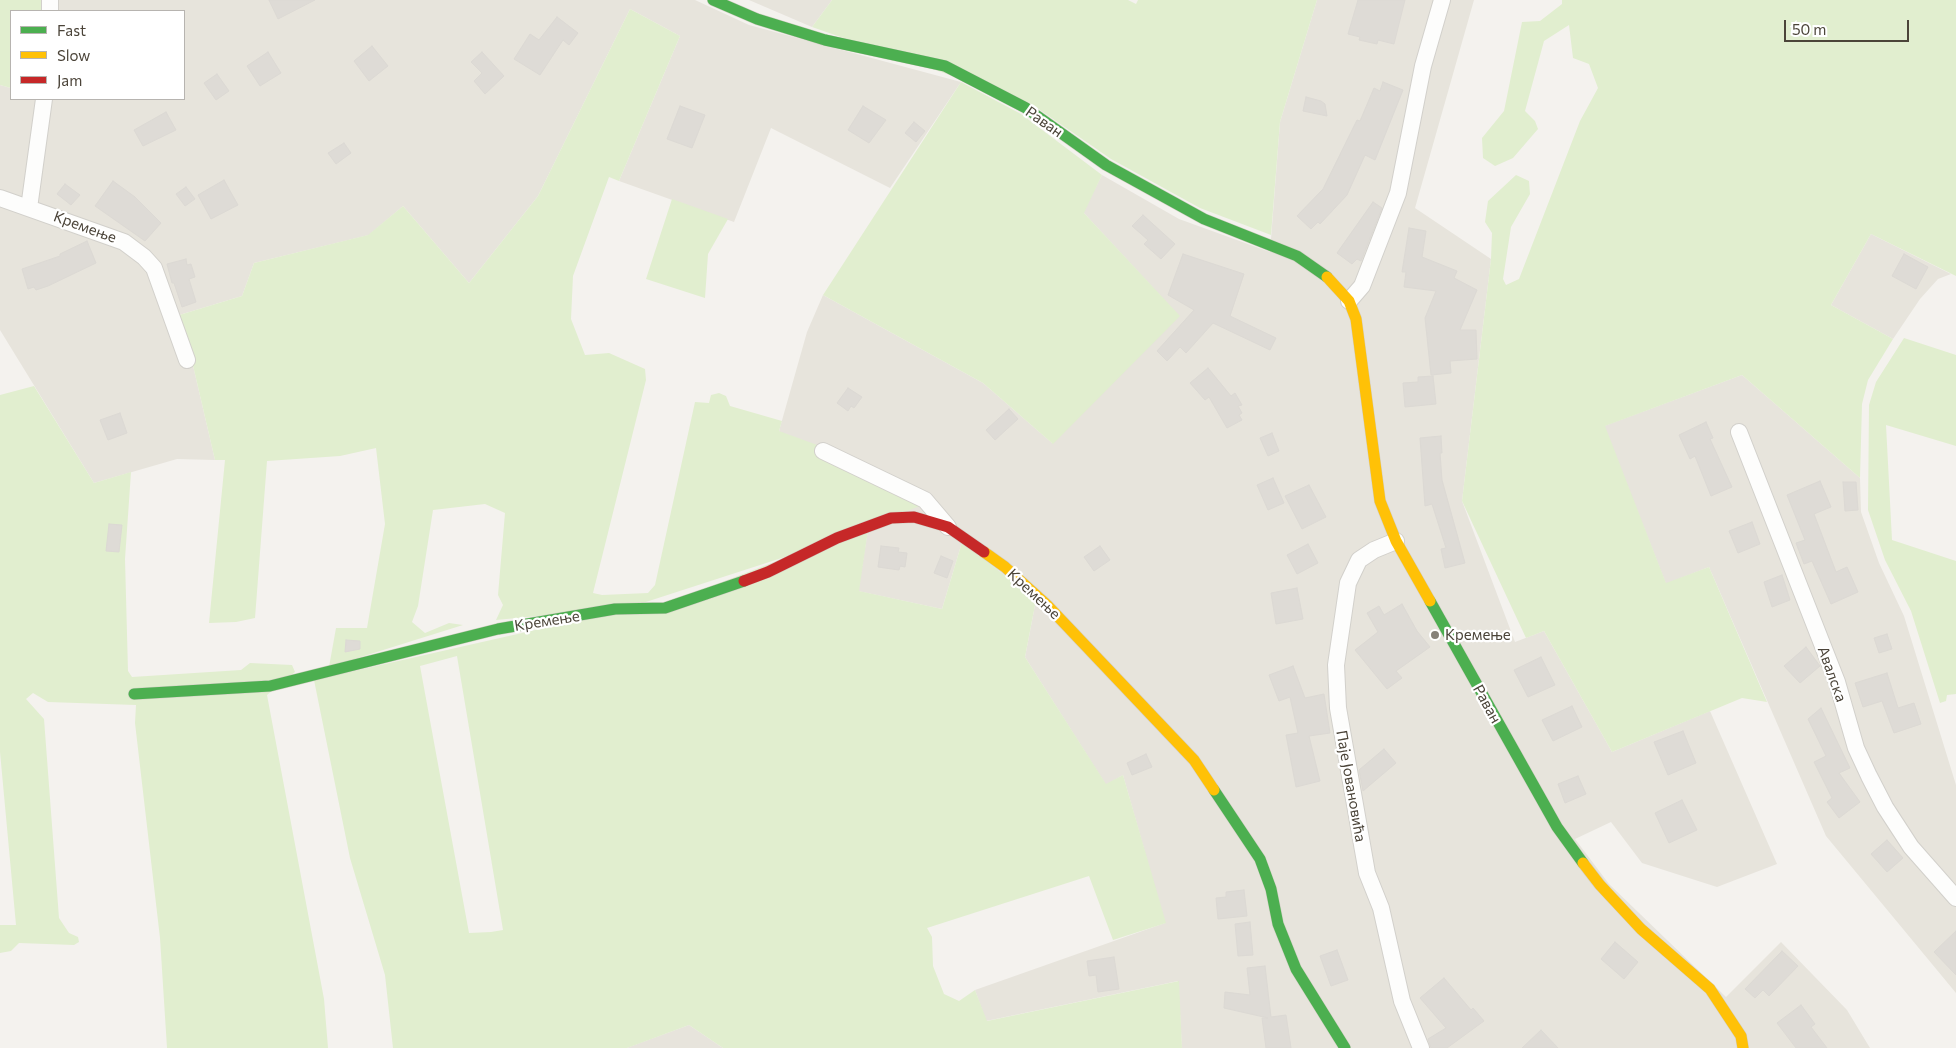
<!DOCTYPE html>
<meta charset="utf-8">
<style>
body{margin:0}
#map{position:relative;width:1956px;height:1048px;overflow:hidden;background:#f4f2ee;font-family:Commissioner,sans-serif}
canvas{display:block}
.legend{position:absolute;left:10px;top:10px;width:175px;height:90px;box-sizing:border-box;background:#fff;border:1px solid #b7b4b0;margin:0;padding:6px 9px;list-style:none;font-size:15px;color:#4b4439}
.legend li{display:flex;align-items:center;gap:10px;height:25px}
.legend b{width:25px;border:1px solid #b7b4b0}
.scale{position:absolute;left:1784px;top:20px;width:125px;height:22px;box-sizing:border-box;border:2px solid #4b4439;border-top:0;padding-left:6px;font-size:15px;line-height:18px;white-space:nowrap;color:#4b4439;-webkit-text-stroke:4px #fff;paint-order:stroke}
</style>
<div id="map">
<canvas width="1956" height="1048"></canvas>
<ul class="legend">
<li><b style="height:6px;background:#4caf50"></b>Fast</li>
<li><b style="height:6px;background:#ffc107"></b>Slow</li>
<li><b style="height:6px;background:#c62828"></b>Jam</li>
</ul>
<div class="scale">50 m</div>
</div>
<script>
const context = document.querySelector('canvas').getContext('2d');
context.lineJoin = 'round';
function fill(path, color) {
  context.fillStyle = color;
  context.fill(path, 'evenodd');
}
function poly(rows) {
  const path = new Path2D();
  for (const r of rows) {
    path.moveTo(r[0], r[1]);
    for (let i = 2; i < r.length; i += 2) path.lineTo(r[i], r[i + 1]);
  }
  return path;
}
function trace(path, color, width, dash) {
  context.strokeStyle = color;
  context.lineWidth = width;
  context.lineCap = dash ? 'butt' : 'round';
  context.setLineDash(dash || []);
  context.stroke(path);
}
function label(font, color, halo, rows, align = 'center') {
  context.font = font + ' Commissioner,sans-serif';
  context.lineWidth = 4.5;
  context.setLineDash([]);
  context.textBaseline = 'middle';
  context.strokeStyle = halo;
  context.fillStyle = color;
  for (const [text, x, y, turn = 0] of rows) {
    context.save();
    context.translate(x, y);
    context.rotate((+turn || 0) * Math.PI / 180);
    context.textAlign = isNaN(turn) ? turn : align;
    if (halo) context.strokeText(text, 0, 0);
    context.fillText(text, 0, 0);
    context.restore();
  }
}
const residential = poly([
 [45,0,695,0,749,25,961,82,890,188,771,128,734,222,619,181,680,36,630,9,538,196,469,283,403,206,369,235,254,263,242,296,176,316,191,357,215,460,177,459,94,483,0,330,0,85,11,88,11,99,184,99,184,11,45,11],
 [749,0,832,0,812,27],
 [1317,0,1474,0,1415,208,1491,259,1462,501,1515,642,1544,631,1612,752,1710,711,1777,864,1717,887,1642,863,1611,822,1575,839,1609,884,1726,997,1781,942,1847,1010,1870,1048,1182,1048,1178,981,986,1021,975,990,1165,923,1123,775,1106,785,1025,657,1036,600,962,542,942,609,858,591,868,530,779,431,807,332,823,295,983,383,1052,443,1179,316,1083,212,1102,175,1179,219,1270,252,1280,122],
 [1871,234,1951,274,1938,279,1920,299,1893,339,1831,305],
 [1742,375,1860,478,1861,512,1879,563,1904,616,1956,785,1956,993,1826,836,1709,567,1666,584,1604,426],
 [689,1025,723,1048,627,1048,629,1047]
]);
const green = poly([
 [0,0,45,0,45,11,11,11,11,88,0,85],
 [832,0,1128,0,1136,4,1138,0,1317,0,1280,122,1271,235,1200,208,1111,159,1030,103,812,27],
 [1562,0,1956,0,1956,276,1871,234,1831,305,1893,339,1868,380,1862,404,1860,478,1742,375,1605,426,1666,583,1709,567,1767,702,1742,698,1612,752,1544,631,1526,638,1462,501,1491,259,1492,233,1485,222,1488,201,1516,175,1529,181,1530,194,1511,227,1503,279,1506,285,1519,279,1580,121,1598,88,1589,64,1573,58,1569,25,1544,41,1525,111,1535,121,1538,129,1513,158,1495,166,1483,158,1482,138,1504,111,1522,22,1540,21,1562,4],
 [630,9,680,36,619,181,609,177,573,276,571,319,585,355,609,353,645,369,646,380,593,593,602,595,648,593,655,585,695,402,709,403,711,395,719,393,726,396,730,406,782,421,779,431,820,446,925,504,665,604,496,620,503,605,498,595,505,513,485,504,433,510,418,606,412,622,425,633,449,623,463,625,329,667,336,628,367,628,385,524,376,448,340,456,267,461,255,618,236,622,209,623,225,460,215,460,191,357,176,316,242,296,254,263,368,235,403,206,469,283,538,196],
 [961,82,1021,114,1102,175,1084,213,1180,316,1053,444,983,383,823,295],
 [672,199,728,219,708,254,705,298,646,279],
 [1904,338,1956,355,1956,446,1886,425,1892,540,1956,561,1956,694,1947,695,1946,701,1940,703,1911,611,1885,560,1868,510,1869,405,1876,382],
 [34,386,94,483,131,472,125,559,128,671,132,677,241,670,250,663,292,665,295,672,267,695,324,999,328,1048,167,1048,160,938,135,723,136,705,48,702,33,693,26,699,44,719,59,918,69,933,78,937,79,942,74,945,19,943,11,951,0,953,0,925,16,925,0,752,0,395],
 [868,530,859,591,942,609,962,542,1036,600,1025,657,1106,784,1123,775,1166,923,1113,940,1089,876,927,928,932,937,933,966,944,994,959,1001,975,990,987,1021,1179,981,1182,1048,723,1048,689,1025,627,1048,393,1048,385,975,350,858,314,680,615,612],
 [457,656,503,930,491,932,469,933,420,666]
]);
const building = poly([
 [269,0,315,0,278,19,269,0],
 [1358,0,1405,0,1394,44,1378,40,1377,44,1359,40,1360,37,1348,34,1358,0],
 [557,17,578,33,569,45,563,40,540,75,514,59,530,34,539,40,557,17],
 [372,46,388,66,369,81,354,61,372,46],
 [268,52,281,73,260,86,247,66,268,52],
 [482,52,504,76,485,94,474,81,482,73,471,62,482,52],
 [217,74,229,91,216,100,204,83,217,74],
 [1383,82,1403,90,1375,160,1365,155,1347,195,1320,224,1318,222,1311,229,1297,216,1323,189,1357,120,1360,121,1374,88,1380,91,1383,82],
 [1306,97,1321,101,1325,104,1327,116,1303,111,1306,97],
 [680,106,705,115,692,148,667,139,680,106],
 [863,106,886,120,869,143,848,130,863,106],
 [166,112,176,130,143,146,134,130,166,112],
 [914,122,925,131,916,142,905,133,914,122],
 [344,143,351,153,336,164,328,153,344,143],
 [224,180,238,205,211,219,198,195,224,180],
 [113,181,135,197,161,223,145,241,95,206,113,181],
 [65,184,80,195,71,205,57,194,65,184],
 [186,187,195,199,185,206,176,194,186,187],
 [1373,202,1382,208,1361,261,1357,259,1352,264,1337,253,1373,202],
 [1143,215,1175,244,1161,259,1144,244,1148,240,1132,226,1143,215],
 [1409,228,1426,231,1422,257,1457,271,1454,278,1477,290,1460,330,1476,330,1477,359,1450,361,1451,373,1431,375,1425,318,1436,291,1404,287,1406,272,1402,272,1409,228],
 [87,241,96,263,48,286,36,290,34,287,28,289,22,269,60,256,60,254,87,241],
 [1183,254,1244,274,1230,316,1276,338,1270,350,1213,323,1186,353,1180,347,1167,361,1157,351,1194,310,1168,295,1183,254],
 [1904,254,1928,267,1916,289,1892,276,1904,254],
 [186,259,187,265,191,264,195,277,189,279,196,302,182,307,174,283,172,283,167,264,186,259],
 [1208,368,1231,396,1235,393,1242,405,1238,406,1242,413,1239,415,1242,420,1227,428,1209,397,1205,400,1190,383,1208,368],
 [1433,376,1436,404,1405,407,1403,383,1418,382,1418,377,1433,376],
 [848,388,862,397,854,408,851,406,848,411,837,403,848,388],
 [1009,409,1018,419,995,440,986,430,1009,409],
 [120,413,127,433,108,440,100,420,120,413],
 [1706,422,1713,438,1710,439,1732,487,1711,496,1695,456,1690,459,1679,435,1706,422],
 [1272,433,1279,451,1268,456,1260,438,1272,433],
 [1441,436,1442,453,1440,453,1442,480,1465,563,1445,568,1441,549,1446,548,1432,504,1425,506,1420,438,1441,436],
 [1273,478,1284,503,1268,510,1257,485,1273,478],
 [1820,481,1831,507,1814,514,1836,572,1847,567,1858,592,1831,604,1812,561,1804,564,1796,543,1805,540,1787,495,1820,481],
 [1843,482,1856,482,1858,510,1845,511,1843,482],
 [1309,485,1326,517,1302,529,1285,496,1309,485],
 [1752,522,1760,544,1738,553,1729,531,1752,522],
 [109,524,122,525,119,552,106,551,109,524],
 [1308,544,1318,563,1297,574,1287,555,1308,544],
 [881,546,899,548,898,552,907,553,905,567,900,566,899,570,878,567,881,546],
 [1100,546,1110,560,1094,571,1084,557,1100,546],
 [941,556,953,561,947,578,934,573,941,556],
 [1782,575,1790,600,1772,607,1764,582,1782,575],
 [1297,588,1303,619,1276,624,1271,593,1297,588],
 [1402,604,1417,631,1430,647,1396,671,1402,678,1387,689,1355,650,1378,632,1367,613,1379,606,1384,615,1402,604],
 [1887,634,1892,649,1879,653,1874,638,1887,634],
 [346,640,360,641,360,649,345,652,346,640],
 [1806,647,1820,666,1800,683,1784,666,1806,647],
 [1541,657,1555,685,1528,697,1514,670,1541,657],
 [1293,666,1305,698,1324,694,1330,733,1309,736,1320,781,1296,787,1286,735,1298,733,1290,697,1279,701,1269,675,1293,666],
 [1887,673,1898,708,1914,703,1921,724,1894,733,1882,701,1863,707,1855,683,1887,673],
 [1572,706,1582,727,1553,741,1542,720,1572,706],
 [1821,708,1850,768,1839,773,1860,802,1839,818,1827,802,1832,798,1814,762,1826,756,1808,719,1821,708],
 [1683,731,1696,763,1668,775,1654,742,1683,731],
 [1384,749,1396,763,1363,791,1359,770,1384,749],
 [1146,754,1152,767,1132,775,1127,763,1146,754],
 [1578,776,1586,794,1565,803,1558,784,1578,776],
 [1682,800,1697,830,1669,843,1655,813,1682,800],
 [1887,840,1903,858,1887,872,1871,854,1887,840],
 [1244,890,1247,916,1218,919,1216,898,1226,897,1226,892,1244,890],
 [1250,922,1253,955,1238,956,1235,924,1250,922],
 [1956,931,1956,975,1934,952,1956,931],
 [1615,942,1638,962,1624,979,1601,959,1615,942],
 [1337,950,1348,980,1331,986,1320,956,1337,950],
 [1782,951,1798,966,1769,996,1763,990,1755,998,1745,989,1782,951],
 [1114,957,1119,989,1098,992,1096,975,1089,976,1087,961,1114,957],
 [1265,966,1271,1017,1286,1015,1291,1048,1266,1048,1262,1018,1268,1018,1224,1008,1225,992,1250,995,1247,968,1265,966],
 [1444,978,1471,1010,1473,1008,1484,1021,1447,1048,1431,1048,1428,1039,1446,1028,1420,998,1444,978],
 [1801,1005,1815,1024,1811,1027,1827,1048,1796,1048,1777,1023,1801,1005],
 [1541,1030,1558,1048,1522,1048,1541,1030]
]);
const street = poly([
 [50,11,50,0],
 [0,198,124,242,144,257,154,268,187,360],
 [29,208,44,99],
 [1349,301,1362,286,1398,193,1423,66,1442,0],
 [1739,432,1837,682,1856,748,1869,776,1885,807,1911,847,1956,898],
 [823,451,925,500,948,527],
 [1396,541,1374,550,1359,560,1348,583,1336,665,1338,708,1367,873,1381,908,1402,1001,1421,1048]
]);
const fast = poly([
 [713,0,757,19,825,40,945,66,1026,108,1106,165,1204,219,1297,256,1327,277],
 [1430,601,1557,827,1583,863],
 [134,694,270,686,498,629,615,609,665,608,744,581],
 [1214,790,1260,859,1271,889,1278,924,1296,969,1345,1048]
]);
const slow = poly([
 [1327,277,1349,301,1356,319,1380,501,1396,541,1430,601],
 [984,552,1005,567,1047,605,1194,760,1214,790],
 [1583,863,1600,885,1641,929,1710,989,1741,1036,1743,1048]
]);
const jam = poly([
 [744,581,768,572,837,538,891,518,914,517,948,527,984,552]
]);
const markers = [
 [1435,635,5,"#868178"]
];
const streetNames = [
 ["Раван",1044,122,35],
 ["Кремење",85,227,20],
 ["Кремење",1034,594,43],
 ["Кремење",547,621,-9],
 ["Авалска",1832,674,70],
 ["Раван",1487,704,61],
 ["Паје Јовановића",1351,786,80]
];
const poiNames = [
 ["Кремење",1445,635]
];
fill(residential, '#e7e4dc');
fill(green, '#e1eecf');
fill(building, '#dedbd6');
trace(building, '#dcd9d4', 1);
trace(street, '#d2d0cb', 18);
trace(fast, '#d3cfc5', 12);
trace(slow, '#d3cfc5', 12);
trace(jam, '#d3cfc5', 12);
trace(street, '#fdfdfc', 16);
trace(fast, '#4caf50', 11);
trace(slow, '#ffc107', 11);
trace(jam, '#c62828', 11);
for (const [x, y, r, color] of markers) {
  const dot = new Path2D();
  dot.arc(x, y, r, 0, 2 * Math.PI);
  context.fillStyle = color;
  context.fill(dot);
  trace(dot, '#fff', 2);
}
label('15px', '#4b4439', '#fff', streetNames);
label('15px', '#4b4439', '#fff', poiNames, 'left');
</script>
